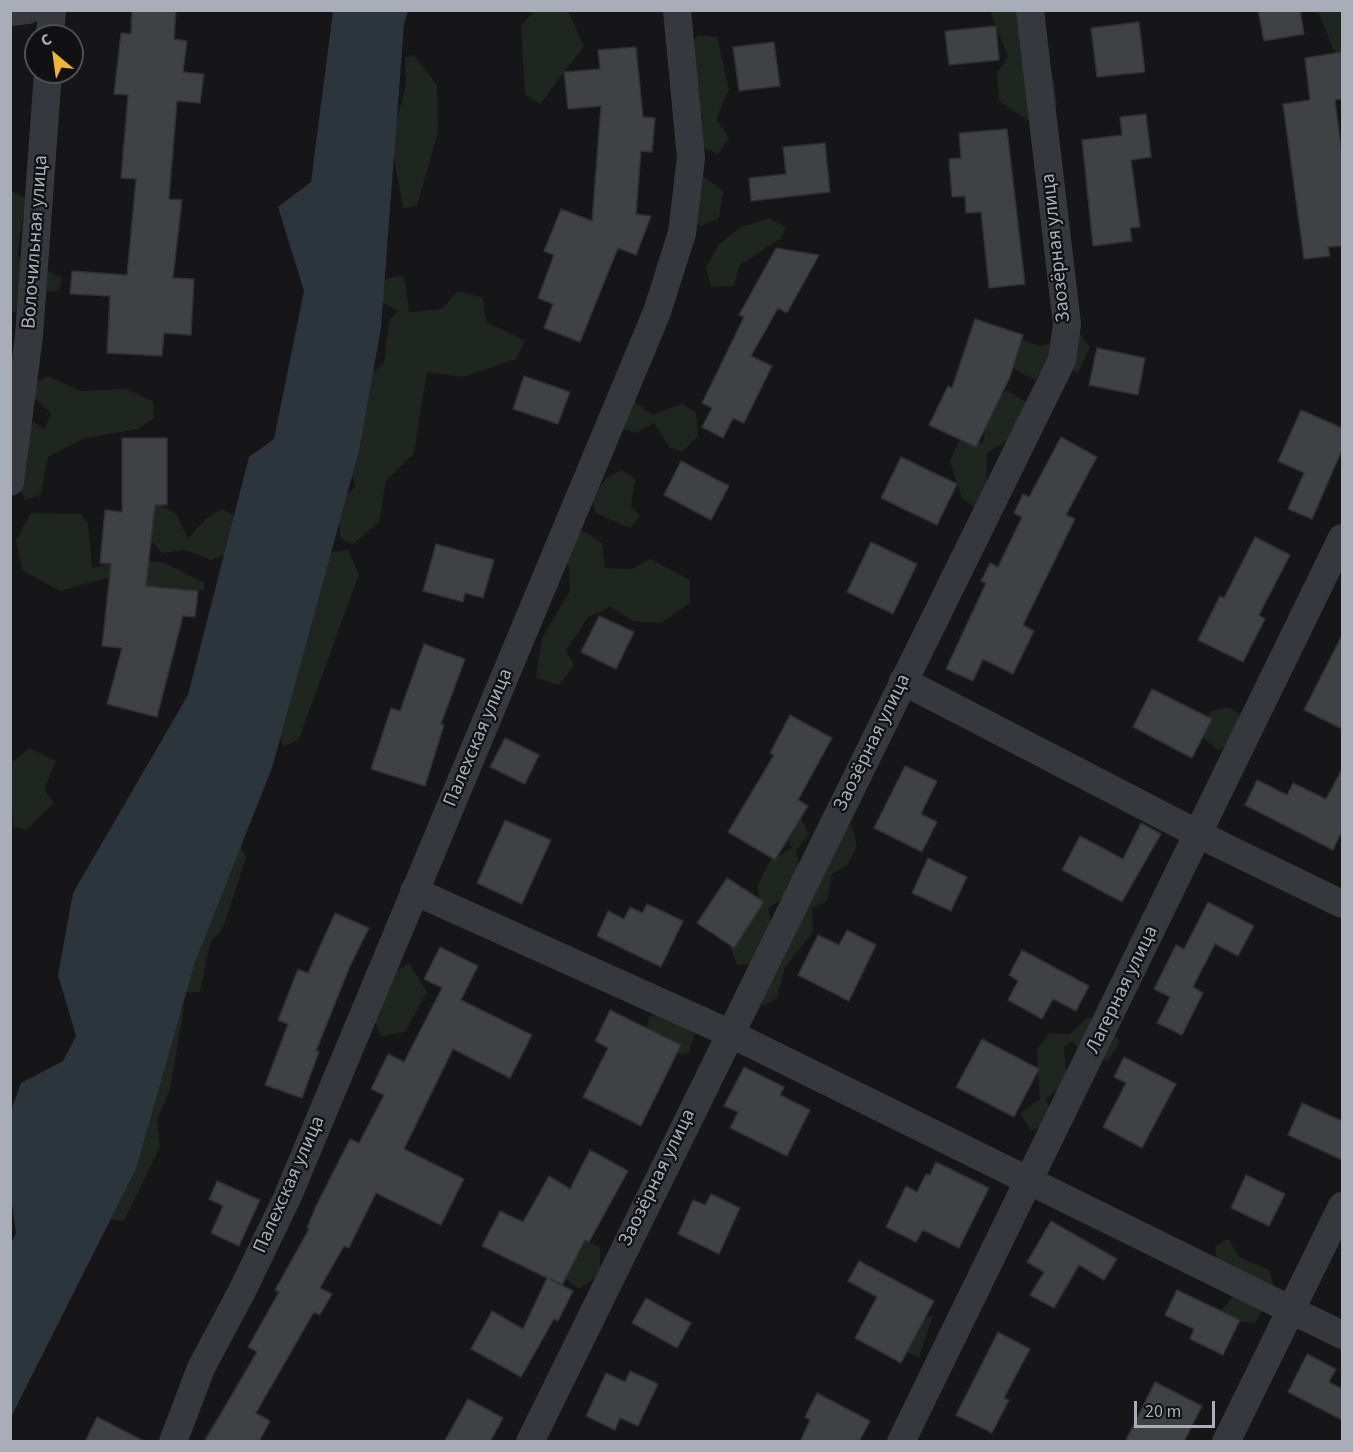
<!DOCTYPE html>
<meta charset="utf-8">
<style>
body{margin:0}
#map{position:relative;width:1353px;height:1452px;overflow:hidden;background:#161618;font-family:"Source Sans 3",sans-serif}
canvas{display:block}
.frame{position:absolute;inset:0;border:12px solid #a8adb8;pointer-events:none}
.north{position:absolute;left:24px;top:24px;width:60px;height:60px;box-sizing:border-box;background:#111113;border:2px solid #4d4f55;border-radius:50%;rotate:331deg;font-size:16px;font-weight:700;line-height:24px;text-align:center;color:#a8adb8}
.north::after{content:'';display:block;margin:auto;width:21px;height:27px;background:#edb539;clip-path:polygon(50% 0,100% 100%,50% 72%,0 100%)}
.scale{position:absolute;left:1134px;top:1401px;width:81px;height:27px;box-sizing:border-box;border:3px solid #a8adb8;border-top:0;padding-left:8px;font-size:18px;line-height:21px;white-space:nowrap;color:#a8adb8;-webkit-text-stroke:4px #111113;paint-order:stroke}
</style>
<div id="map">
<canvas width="1353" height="1452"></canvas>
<div class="frame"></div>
<div class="north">С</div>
<div class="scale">20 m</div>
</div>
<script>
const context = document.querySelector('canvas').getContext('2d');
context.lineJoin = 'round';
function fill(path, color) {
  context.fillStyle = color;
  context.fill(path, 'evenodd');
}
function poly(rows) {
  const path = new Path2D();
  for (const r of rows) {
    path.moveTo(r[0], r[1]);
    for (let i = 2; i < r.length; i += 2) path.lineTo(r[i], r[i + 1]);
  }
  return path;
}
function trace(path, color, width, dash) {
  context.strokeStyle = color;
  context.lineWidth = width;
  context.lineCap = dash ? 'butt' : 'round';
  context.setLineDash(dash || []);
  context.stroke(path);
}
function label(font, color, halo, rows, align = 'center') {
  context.font = font + ' "Source Sans 3",sans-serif';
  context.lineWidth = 4.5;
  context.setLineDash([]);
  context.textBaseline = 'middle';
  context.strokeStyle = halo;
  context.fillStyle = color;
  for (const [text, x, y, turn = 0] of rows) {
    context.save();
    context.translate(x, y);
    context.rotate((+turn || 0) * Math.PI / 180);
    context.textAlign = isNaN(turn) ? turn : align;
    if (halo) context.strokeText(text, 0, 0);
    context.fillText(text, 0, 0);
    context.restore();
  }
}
const green = poly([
 [535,11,568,11,584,46,540,104,525,94,521,25],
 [994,11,1037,11,1024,52,1054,82,1057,107,1031,122,999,101,997,74,1008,56,991,14],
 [1318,11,1342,11,1342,56,1333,49],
 [699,35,717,37,729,89,716,119,729,138,718,154,696,144,703,116,690,100,686,45],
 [414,55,437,85,438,132,417,206,403,208,391,141,406,85,405,58],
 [703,176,723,191,719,218,700,226,689,216],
 [11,191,26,198,17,256,62,278,59,291,26,293,16,312,11,311],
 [769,218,786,227,781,238,739,266,734,286,711,287,706,268,719,244,742,227],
 [404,275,409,312,442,309,458,291,483,298,486,322,525,341,516,359,463,377,427,372,414,453,386,481,379,522,353,544,341,539,337,505,356,486,347,460,362,384,384,363,389,321,399,311,377,300,380,280],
 [1080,334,1090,347,1078,373,1050,358,1035,380,1014,369,1015,337,1040,346],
 [48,376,80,391,126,389,153,401,154,418,138,429,85,438,48,457,41,494,26,500,11,477,31,421,45,429,51,413,35,399,33,384],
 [1007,390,1029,404,1023,431,987,453,986,493,975,507,962,498,950,461,959,441,983,443,989,404],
 [633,400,652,415,682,404,696,412,698,436,682,452,669,447,654,423,636,433,621,428],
 [621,470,635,479,631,507,640,516,630,528,596,513,592,500,606,478],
 [152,501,176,513,188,539,207,518,221,509,240,518,233,552,211,560,186,550,162,553,138,527],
 [31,513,81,514,88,524,92,568,131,558,165,563,204,583,204,590,138,590,114,576,60,591,22,570,16,540],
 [582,530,602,543,605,568,632,569,650,559,690,580,690,603,661,623,633,621,610,607,588,617,566,651,574,665,559,685,536,678,542,638,570,591,569,568,561,557],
 [348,550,359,574,299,739,283,747,276,724,321,553],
 [1228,707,1245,717,1243,739,1218,750,1197,733,1211,711],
 [29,748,56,761,44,789,54,803,26,830,13,826,10,764],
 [800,816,809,835,796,850,800,869,786,897,768,908,773,932,754,964,737,965,730,947,745,919,759,912,758,886,769,862,792,848,782,829],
 [852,825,857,847,847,865,832,874,827,901,812,908,813,932,785,967,777,998,763,1006,758,988,835,829],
 [233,833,246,857,223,928,210,943,200,992,180,993],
 [409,963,427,992,405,1032,381,1036,374,1020,395,972],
 [184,1008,170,1089,157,1120,160,1147,124,1221,107,1219,167,1009],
 [678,1014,696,1029,689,1053,670,1055,646,1032,649,1016],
 [1088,1017,1103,1022,1120,1042,1108,1060,1087,1060,1072,1041,1064,1047,1067,1082,1046,1099,1054,1122,1031,1131,1020,1113,1040,1099,1037,1050,1049,1033,1070,1034],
 [1229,1239,1239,1257,1269,1270,1276,1291,1255,1323,1232,1321,1220,1311,1241,1289,1218,1267,1215,1246],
 [587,1241,600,1247,600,1274,579,1289,562,1275,566,1252],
 [933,1315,919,1357,896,1347,901,1324]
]);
const water = poly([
 [333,11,408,11,404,24,381,328,359,451,272,768,195,962,136,1169,11,1417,10,1245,16,1233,10,1191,11,1111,21,1083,63,1061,76,1036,58,975,73,893,188,695,249,457,274,439,304,291,278,207,311,182]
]);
const building = poly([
 [132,10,176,10,174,39,187,41,183,72,204,74,200,103,177,101,169,199,182,200,173,278,194,279,191,335,164,333,162,356,107,353,110,296,70,294,72,271,127,275,136,179,121,178,128,95,114,94,121,33,131,34,132,10],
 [1258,10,1300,10,1304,34,1264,41,1258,10],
 [1139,22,1145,72,1097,77,1091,28,1139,22],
 [996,26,999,60,949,65,945,31,996,26],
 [774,42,780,86,739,91,733,47,774,42],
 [636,47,643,117,655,118,652,152,641,151,636,214,651,216,636,255,618,248,580,342,544,328,553,304,538,298,554,255,544,251,561,209,592,221,601,106,568,109,564,72,600,69,598,50,636,47],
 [1342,52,1342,99,1335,100,1342,154,1342,246,1328,247,1330,256,1304,259,1283,104,1310,100,1305,58,1342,52],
 [1146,114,1151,157,1131,160,1140,227,1130,228,1132,241,1093,246,1082,140,1122,135,1120,117,1146,114],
 [1007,129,1025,284,989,288,981,212,966,213,965,196,952,197,949,159,961,158,959,133,1007,129],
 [825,143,830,192,751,201,749,178,786,174,783,147,825,143],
 [776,248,819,255,787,313,778,308,751,356,772,366,744,423,733,418,723,438,702,427,712,408,702,403,744,317,739,315,776,248],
 [975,319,1023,335,1010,377,976,447,929,425,948,386,952,388,975,319],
 [1097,348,1145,358,1138,395,1089,385,1097,348],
 [524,376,570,392,558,424,513,409,524,376],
 [1301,410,1342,428,1342,450,1312,519,1288,509,1304,473,1278,461,1301,410],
 [1061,437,1097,457,1066,515,1075,519,1023,625,1034,631,1013,674,983,659,973,681,946,669,986,583,981,581,990,563,998,567,1022,517,1014,513,1023,494,1029,497,1061,437],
 [122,438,167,438,167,505,155,505,146,586,198,591,195,617,183,616,157,717,107,704,122,648,102,646,111,564,100,563,105,510,122,512,122,438],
 [901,457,957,484,937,525,881,498,901,457],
 [681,461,729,486,711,520,664,495,681,461],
 [1255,537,1290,555,1259,615,1265,619,1243,662,1198,640,1220,596,1224,598,1255,537],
 [871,542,917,564,893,614,847,592,871,542],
 [436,544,494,560,483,598,465,593,463,602,423,591,436,544],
 [599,616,634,632,616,669,581,652,599,616],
 [1342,635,1342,729,1304,710,1342,635],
 [424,644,465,659,441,724,444,725,425,786,371,769,391,708,400,711,424,644],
 [1152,689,1212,719,1192,758,1133,727,1152,689],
 [790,715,832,738,798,800,808,806,775,860,728,832,774,755,770,753,790,715],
 [505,738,539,755,525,784,490,767,505,738],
 [905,766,937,781,921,814,937,822,922,852,874,828,905,766],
 [1342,769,1342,831,1333,850,1245,805,1257,780,1287,795,1293,783,1326,799,1342,769],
 [505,820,551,840,522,904,477,883,505,820],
 [1141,823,1161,834,1122,902,1062,870,1080,836,1123,859,1141,823],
 [928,858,967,877,951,911,912,893,928,858],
 [727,878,764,902,734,948,697,923,727,878],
 [1208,902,1254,926,1238,956,1215,944,1193,987,1203,993,1182,1035,1157,1023,1170,997,1154,989,1176,945,1184,949,1208,902],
 [647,904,683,921,661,967,597,936,608,911,624,919,630,907,642,913,647,904],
 [335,913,369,928,350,966,316,1051,319,1052,302,1098,265,1085,288,1024,278,1020,298,969,308,973,335,913],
 [847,930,876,945,849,1001,798,975,818,935,839,945,847,930],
 [440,947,478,966,461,1000,532,1035,510,1078,453,1049,404,1149,464,1179,441,1225,376,1193,349,1248,344,1246,320,1288,332,1294,320,1315,314,1312,256,1413,270,1421,259,1442,204,1442,257,1352,248,1347,279,1292,275,1290,309,1229,307,1228,316,1206,350,1139,359,1143,384,1095,371,1089,388,1054,404,1062,442,988,424,979,440,947],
 [1022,950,1089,986,1076,1011,1053,999,1042,1019,1008,1000,1018,981,1009,975,1022,950],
 [610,1010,681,1045,641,1126,583,1097,608,1048,595,1041,610,1010],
 [982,1039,1039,1069,1014,1117,956,1087,982,1039],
 [1124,1057,1176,1084,1142,1148,1103,1127,1126,1083,1114,1077,1124,1057],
 [744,1067,784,1087,780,1095,810,1110,787,1156,730,1128,738,1112,724,1106,744,1067],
 [1302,1103,1342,1121,1342,1160,1288,1135,1302,1103],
 [590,1150,628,1171,589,1242,585,1240,562,1285,550,1279,573,1291,558,1321,554,1319,521,1377,471,1349,492,1311,523,1329,547,1278,482,1246,500,1211,523,1222,549,1176,570,1189,590,1150],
 [936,1162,989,1188,959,1248,923,1230,916,1242,886,1227,906,1186,917,1192,926,1174,930,1175,936,1162],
 [1246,1175,1285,1194,1269,1226,1231,1208,1246,1175],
 [217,1181,260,1200,239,1246,211,1233,223,1206,209,1199,217,1181],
 [711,1194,740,1208,719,1254,678,1234,693,1200,705,1205,711,1194],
 [1051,1221,1117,1259,1104,1280,1079,1265,1054,1308,1030,1295,1044,1272,1027,1262,1051,1221],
 [859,1261,934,1301,901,1363,855,1338,877,1297,848,1281,859,1261],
 [1177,1290,1240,1320,1223,1355,1190,1339,1194,1329,1165,1315,1177,1290],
 [646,1298,691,1323,677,1348,632,1323,646,1298],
 [998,1332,1030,1349,1004,1398,1009,1400,992,1433,956,1415,998,1332],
 [1307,1354,1336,1369,1329,1382,1342,1389,1342,1420,1288,1392,1307,1354],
 [630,1371,658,1384,638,1426,620,1418,615,1430,586,1416,606,1373,625,1382,630,1371],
 [1155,1382,1202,1406,1184,1442,1125,1442,1155,1382],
 [817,1393,870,1421,859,1442,800,1442,810,1420,805,1417,817,1393],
 [468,1399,503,1418,490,1442,444,1442,468,1399],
 [97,1417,146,1442,85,1442,97,1417]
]);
const street = poly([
 [10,12,28,10],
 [50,36,52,10],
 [10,482,29,336,48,72],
 [903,681,1198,834,1342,904],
 [414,891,729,1033,1342,1335],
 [173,1442,201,1368,242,1291,287,1198,657,312,682,233,691,158,677,10],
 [530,1442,1062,360,1067,324,1030,10],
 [901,1442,1342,538],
 [1226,1442,1342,1206]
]);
const streetNames = [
 ["Волочильная улица",36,242,-86],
 ["Заозёрная улица",1057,248,-96],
 ["Палехская улица",479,738,-67],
 ["Заозёрная улица",873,743,-64],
 ["Лагерная улица",1123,990,-64],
 ["Заозёрная улица",658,1178,-64],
 ["Палехская улица",290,1185,-66]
];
fill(green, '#1e261f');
fill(water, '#2c343c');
fill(building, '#404145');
trace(building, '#303034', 1.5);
trace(street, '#37383d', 28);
label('20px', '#a8adb8', '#111113', streetNames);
</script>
